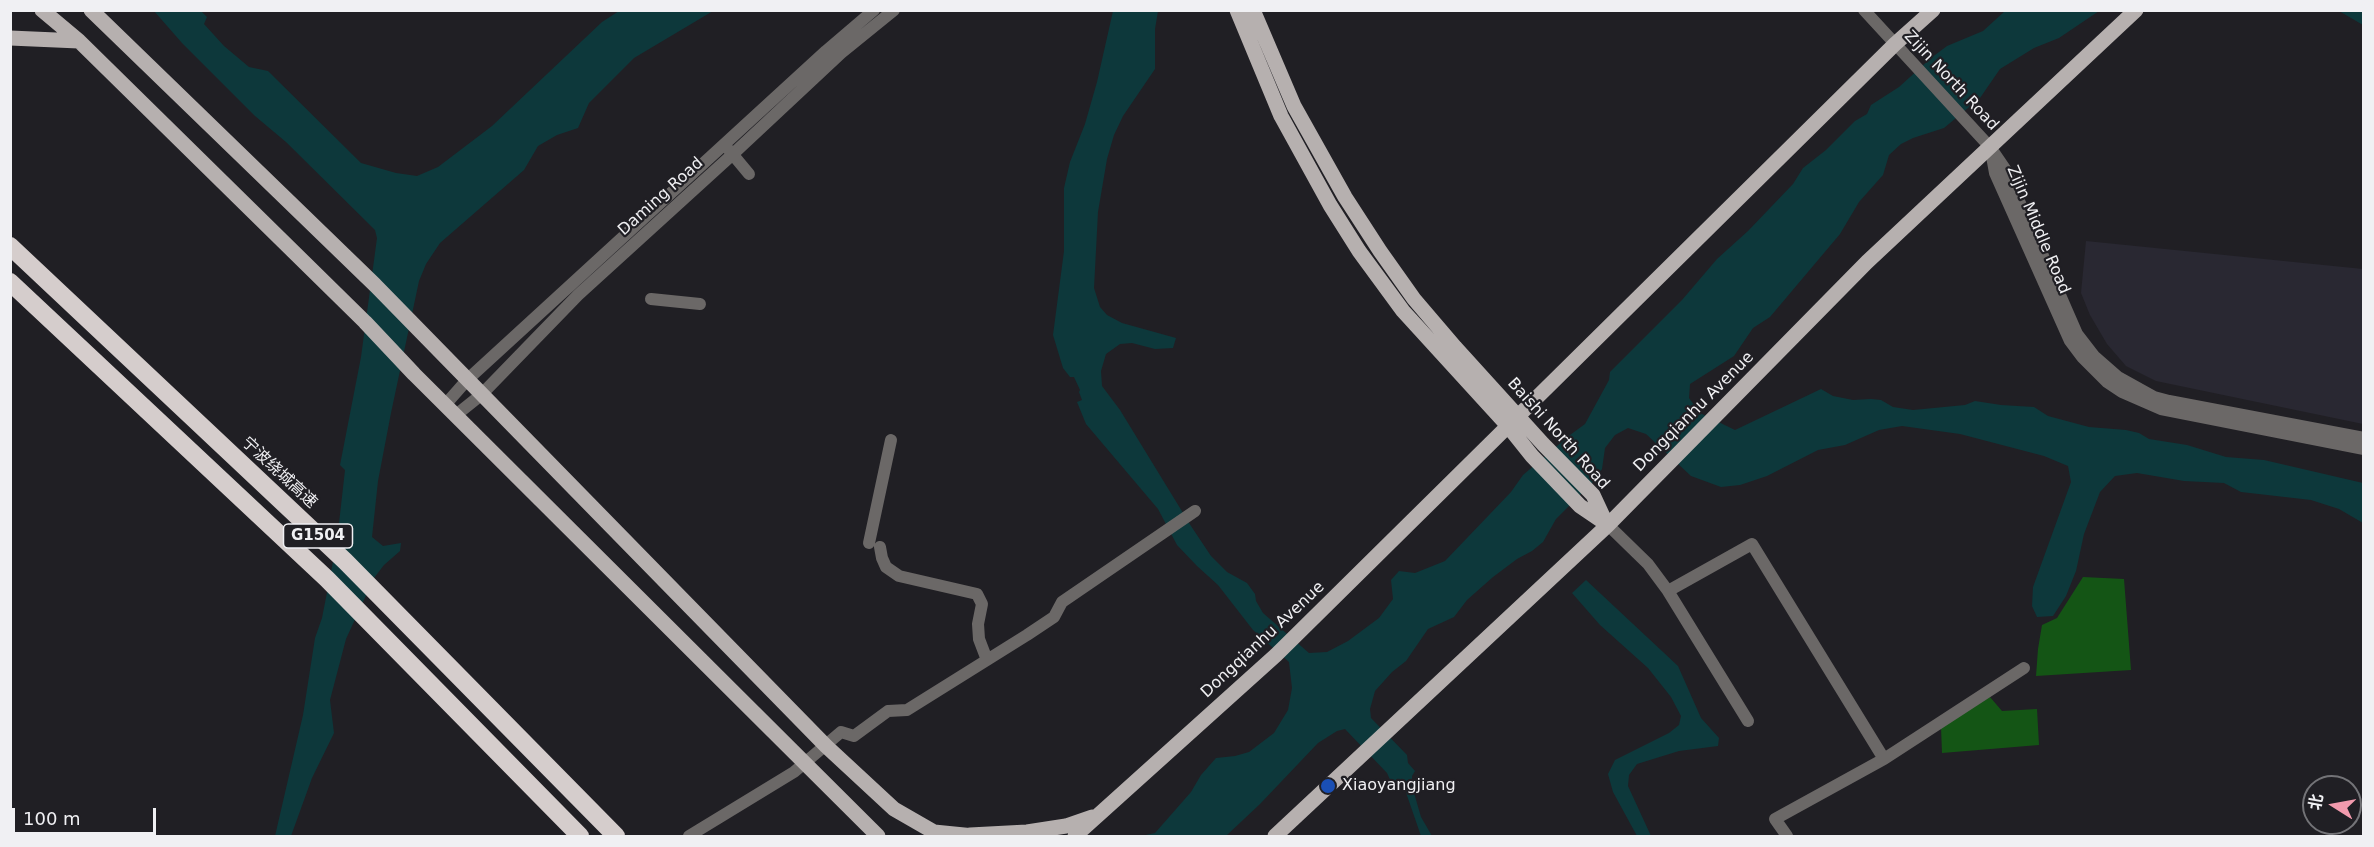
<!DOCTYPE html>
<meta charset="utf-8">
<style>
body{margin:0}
#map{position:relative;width:2374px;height:847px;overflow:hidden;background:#201f24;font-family:"DejaVu Sans","Noto Sans SC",sans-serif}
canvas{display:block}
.frame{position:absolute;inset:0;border:12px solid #f0f0f3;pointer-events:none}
.north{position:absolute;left:2302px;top:775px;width:60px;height:60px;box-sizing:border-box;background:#201f24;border:2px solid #737377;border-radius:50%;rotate:281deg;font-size:16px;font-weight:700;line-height:24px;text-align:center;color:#f0f0f3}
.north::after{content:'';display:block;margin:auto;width:21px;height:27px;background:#f29aad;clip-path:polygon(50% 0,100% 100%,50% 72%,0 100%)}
.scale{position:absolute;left:12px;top:808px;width:144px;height:27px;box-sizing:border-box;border:3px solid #f0f0f3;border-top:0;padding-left:8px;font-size:18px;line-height:21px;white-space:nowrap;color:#f0f0f3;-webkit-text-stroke:4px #201f24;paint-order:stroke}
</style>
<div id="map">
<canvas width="2374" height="847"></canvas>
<div class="frame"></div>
<div class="north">北</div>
<div class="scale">100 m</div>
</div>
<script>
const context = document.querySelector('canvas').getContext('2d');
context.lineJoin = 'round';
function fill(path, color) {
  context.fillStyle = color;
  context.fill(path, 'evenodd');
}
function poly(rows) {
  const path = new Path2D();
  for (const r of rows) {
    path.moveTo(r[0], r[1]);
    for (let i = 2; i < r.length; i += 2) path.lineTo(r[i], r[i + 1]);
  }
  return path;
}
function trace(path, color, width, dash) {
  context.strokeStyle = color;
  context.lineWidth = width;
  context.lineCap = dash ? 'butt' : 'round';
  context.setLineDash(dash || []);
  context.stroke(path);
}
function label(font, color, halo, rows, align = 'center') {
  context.font = font + ' "DejaVu Sans","Noto Sans SC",sans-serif';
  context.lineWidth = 4.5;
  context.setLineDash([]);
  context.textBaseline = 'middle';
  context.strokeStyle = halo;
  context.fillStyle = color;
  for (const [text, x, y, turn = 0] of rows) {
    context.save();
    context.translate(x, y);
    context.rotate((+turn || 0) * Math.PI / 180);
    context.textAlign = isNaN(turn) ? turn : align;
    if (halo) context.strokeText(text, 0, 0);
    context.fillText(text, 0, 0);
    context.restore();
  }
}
const built = poly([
 [2086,241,2363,269,2363,424,2156,381,2126,366,2107,344,2090,315,2081,293]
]);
const forest = poly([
 [2083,577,2124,579,2131,670,2036,676,2038,649,2042,625,2057,618],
 [1990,697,2002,711,2037,709,2039,745,1942,753,1941,727]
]);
const water = poly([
 [154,11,201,11,207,17,204,24,224,46,249,67,268,71,361,163,396,173,417,176,438,167,492,126,602,22,619,11,713,11,634,58,589,103,578,128,557,135,538,146,524,170,440,243,426,264,419,281,391,413,378,481,372,537,383,546,401,543,400,551,384,565,374,578,346,639,330,700,334,733,312,778,291,836,275,836,303,715,315,638,322,618,337,541,345,470,340,465,361,357,377,238,375,230,286,142,255,116,182,43],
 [1113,11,1158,11,1155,29,1155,69,1123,116,1114,135,1107,159,1098,212,1094,288,1100,307,1107,315,1122,323,1176,338,1173,348,1155,349,1132,343,1120,344,1106,354,1101,371,1102,386,1120,410,1191,526,1211,556,1227,572,1247,583,1255,594,1256,601,1263,613,1309,653,1327,652,1348,641,1379,618,1393,599,1391,580,1399,571,1415,573,1445,561,1511,492,1523,475,1570,435,1585,424,1609,380,1610,372,1682,300,1717,259,1748,231,1793,184,1803,168,1826,150,1855,121,1867,114,1871,105,1899,87,1931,58,1947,46,1983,31,2005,11,2099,11,2059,38,2034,48,2000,69,1980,98,1944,128,1913,138,1901,144,1889,155,1883,175,1859,202,1840,234,1770,317,1753,328,1734,356,1690,384,1689,398,1700,413,1735,430,1821,389,1833,396,1853,400,1871,399,1881,400,1893,407,1913,410,1965,405,1975,401,2001,405,2034,407,2048,416,2089,427,2126,430,2139,433,2149,439,2187,445,2226,457,2264,460,2363,483,2363,523,2339,509,2311,500,2241,492,2224,483,2184,481,2137,473,2115,476,2100,492,2084,534,2076,571,2066,596,2053,616,2037,617,2032,606,2033,587,2071,482,2068,466,2044,456,1960,434,1902,426,1879,430,1845,445,1818,450,1767,476,1740,485,1721,487,1691,476,1646,434,1628,428,1615,435,1605,448,1602,469,1594,481,1556,519,1543,542,1532,551,1517,559,1493,577,1467,600,1454,617,1428,629,1406,661,1392,672,1375,691,1370,709,1371,718,1407,755,1408,763,1415,771,1412,776,1412,786,1421,817,1432,836,1421,836,1402,781,1392,784,1387,773,1345,729,1337,731,1318,743,1260,804,1226,836,1141,836,1155,833,1191,792,1201,775,1216,758,1235,756,1249,752,1274,733,1288,710,1292,688,1289,662,1253,630,1218,585,1197,566,1177,545,1158,509,1086,424,1077,402,1082,400,1079,392,1080,390,1074,377,1070,377,1063,368,1053,335,1064,251,1064,188,1070,162,1085,124,1097,82],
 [2339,11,2363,11,2363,25],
 [1586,580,1678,666,1701,718,1719,738,1718,746,1679,751,1637,764,1629,775,1628,786,1651,836,1637,836,1613,792,1608,774,1615,760,1669,733,1679,725,1681,716,1671,697,1648,668,1600,625,1572,593]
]);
const minor = poly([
 [1864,10,1990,147,2005,169,2077,334,2094,356,2118,377,2154,397,2169,401,2364,438],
 [729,150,749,174],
 [1991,151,1995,173,2070,341,2082,357,2107,382,2122,392,2161,409,2364,449],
 [651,299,700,304],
 [445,405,467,380,826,51,874,10],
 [456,415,481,395,578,295,733,154,841,53,894,10],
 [1608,525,1648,564,1668,591,1748,721],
 [869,543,891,440],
 [880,547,882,558,886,567,899,576,977,594,982,604,978,624,979,639,987,660],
 [1668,591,1752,544,1884,759],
 [689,836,794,772,841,732,854,736,888,711,907,710,1027,635,1054,617,1062,602,1195,511],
 [1787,836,1775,819,1884,759,2024,668]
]);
const major = poly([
 [42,10,79,41,365,322,414,374,878,836],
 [91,10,375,285,826,746,894,809,934,832,974,836],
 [1237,10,1281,116,1330,205,1359,251,1403,311,1508,426,1532,456,1580,506,1608,525],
 [1253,10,1294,106,1345,197,1380,251,1414,299,1455,347,1543,444,1593,495,1606,523],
 [10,38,79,41],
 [970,835,1027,832,1066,826,1092,817],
 [1075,836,1276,655,1895,44,1933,10],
 [1275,836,1608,525,1867,262,2136,10]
]);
const highway = poly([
 [10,246,345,561,616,836],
 [10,282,327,579,580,836]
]);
const markers = [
 [1328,786,8,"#1a4fb4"]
];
const shields = [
 [318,536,69]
];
const shieldNames = [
 ["G1504",318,536]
];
const streetNames = [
 ["Zijin North Road",1951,81,47],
 ["Daming Road",661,197,-42],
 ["Zijin Middle Road",2038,230,67],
 ["Dongqianhu Avenue",1694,412,-45],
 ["Baishi North Road",1558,434,48],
 ["宁波绕城高速",279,473,43],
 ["Dongqianhu Avenue",1263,640,-43]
];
const poiNames = [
 ["Xiaoyangjiang",1342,786]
];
fill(built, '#292832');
fill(forest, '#145515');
fill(water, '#0d383b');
trace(minor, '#6b6867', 12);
trace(major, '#b6b0af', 15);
trace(highway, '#d5cdcc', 18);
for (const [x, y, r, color] of markers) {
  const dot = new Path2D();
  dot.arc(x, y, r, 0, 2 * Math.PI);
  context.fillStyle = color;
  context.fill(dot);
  trace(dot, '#201f24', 2);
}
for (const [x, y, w] of shields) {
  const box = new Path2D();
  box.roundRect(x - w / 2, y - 12, w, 24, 4.5);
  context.fillStyle = '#201f24';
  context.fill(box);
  trace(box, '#f0f0f3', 1.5);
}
label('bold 15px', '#f0f0f3', null, shieldNames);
label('16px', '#f0f0f3', '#201f24', streetNames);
label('16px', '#f0f0f3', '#201f24', poiNames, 'left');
</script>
